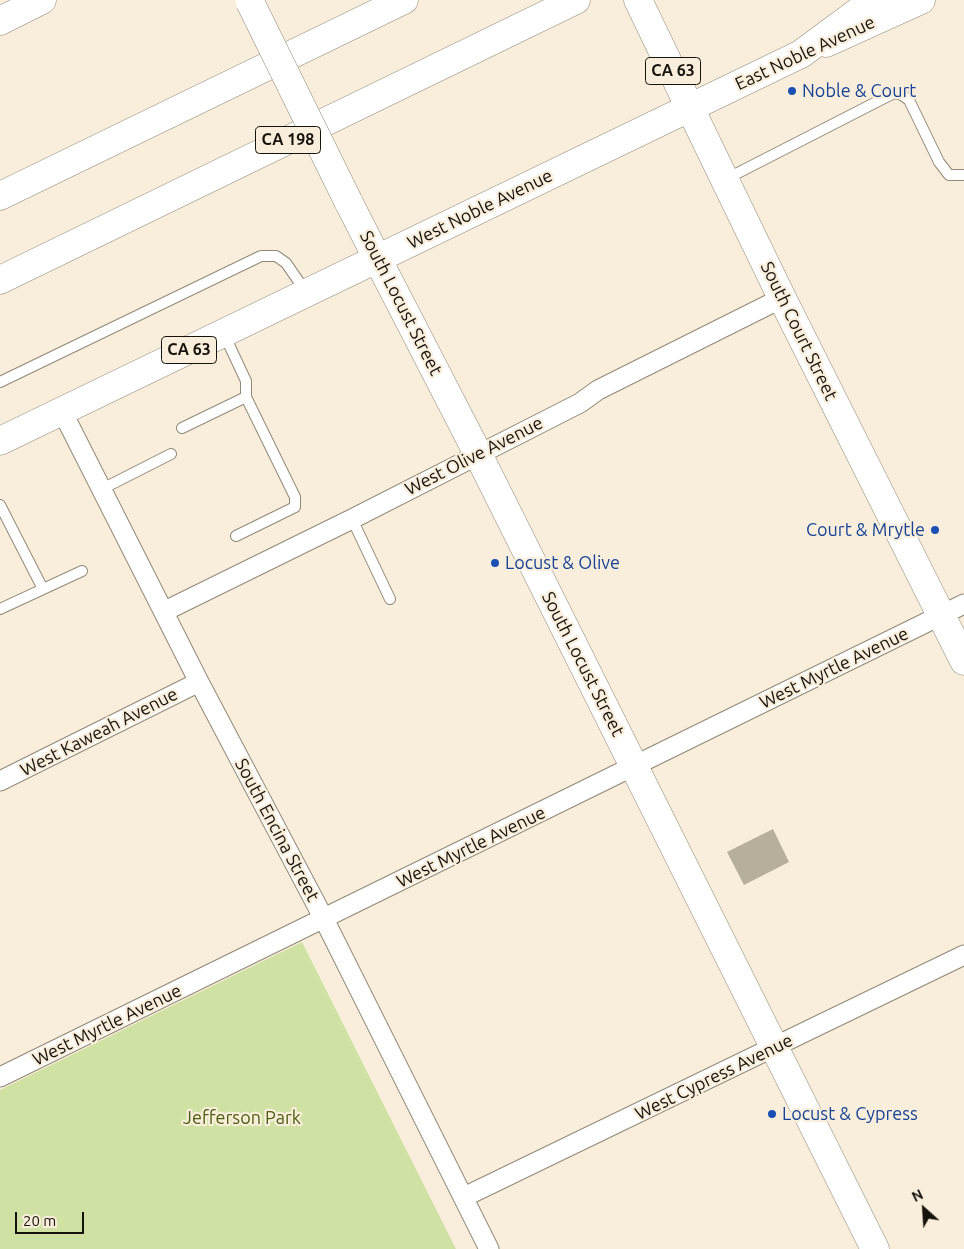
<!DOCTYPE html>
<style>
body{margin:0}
#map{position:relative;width:964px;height:1249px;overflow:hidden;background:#f9eedb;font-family:Ubuntu,sans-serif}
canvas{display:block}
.north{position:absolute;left:899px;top:1184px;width:50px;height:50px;-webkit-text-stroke:4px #f9eedb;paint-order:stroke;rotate:334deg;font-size:14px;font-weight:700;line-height:20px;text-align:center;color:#16130c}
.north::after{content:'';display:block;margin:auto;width:18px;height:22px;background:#16130c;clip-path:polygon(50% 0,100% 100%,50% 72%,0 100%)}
.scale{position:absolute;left:15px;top:1212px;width:69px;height:22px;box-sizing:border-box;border:2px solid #16130c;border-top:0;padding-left:6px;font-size:15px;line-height:18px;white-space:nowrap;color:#16130c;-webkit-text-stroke:4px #f9eedb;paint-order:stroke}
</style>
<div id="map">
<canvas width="964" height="1249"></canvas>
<div class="north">N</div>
<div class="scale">20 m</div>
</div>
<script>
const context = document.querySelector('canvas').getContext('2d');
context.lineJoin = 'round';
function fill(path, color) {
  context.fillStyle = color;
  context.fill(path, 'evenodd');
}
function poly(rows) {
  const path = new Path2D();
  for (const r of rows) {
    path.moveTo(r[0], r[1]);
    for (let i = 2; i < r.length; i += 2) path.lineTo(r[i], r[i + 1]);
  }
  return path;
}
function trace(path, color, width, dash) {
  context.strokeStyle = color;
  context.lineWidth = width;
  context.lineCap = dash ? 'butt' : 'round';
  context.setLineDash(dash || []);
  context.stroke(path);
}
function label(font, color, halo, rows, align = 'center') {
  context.font = font + ' Ubuntu,sans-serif';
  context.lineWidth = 4.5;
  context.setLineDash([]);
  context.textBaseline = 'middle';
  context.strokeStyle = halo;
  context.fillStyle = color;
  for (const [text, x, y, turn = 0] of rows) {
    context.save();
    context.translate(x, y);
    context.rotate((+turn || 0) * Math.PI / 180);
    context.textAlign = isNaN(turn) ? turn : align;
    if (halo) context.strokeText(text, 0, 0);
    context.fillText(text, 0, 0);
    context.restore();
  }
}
const green = poly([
 [302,942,456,1249,0,1249,0,1090]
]);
const building = poly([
 [773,829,789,862,744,885,727,852]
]);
const lane = poly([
 [726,179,894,93,902,95,909,100,939,162,949,175,964,175],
 [0,382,261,256,276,256,286,263,306,292],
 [182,428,246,397,246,381,224,334],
 [102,489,171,454],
 [0,505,43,589],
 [352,519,390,599],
 [236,536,295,507,295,497,246,397],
 [0,609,82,571]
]);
const street = poly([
 [62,411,199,682,324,919,489,1249],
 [165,611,352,519,580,403,598,390,782,298],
 [0,781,199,682],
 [0,1077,964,604],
 [464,1197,964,955]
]);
const secondary = poly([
 [826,43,921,0],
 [690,108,782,298,964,661],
 [377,258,478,454,875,1249]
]);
const primary = poly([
 [638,0,690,108],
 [0,21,42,0],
 [348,201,377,258],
 [0,441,801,54]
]);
const highway = poly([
 [801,54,874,0],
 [0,196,404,0],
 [0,280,576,0]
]);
const primaryBridge = poly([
 [250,2,348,201]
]);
const markers = [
 [792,91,5,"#1a4fb4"],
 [935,530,5,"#1a4fb4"],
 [495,563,5,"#1a4fb4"],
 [772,1114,5,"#1a4fb4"]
];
const shields = [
 [673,71,55],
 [288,140,65],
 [189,350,55]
];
const shieldNames = [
 ["CA 63",673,71],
 ["CA 198",288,140],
 ["CA 63",189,350]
];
const streetNames = [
 ["East Noble Avenue",805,53,-25],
 ["West Noble Avenue",480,209,-26],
 ["South Locust Street",401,303,63],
 ["South Court Street",799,331,64],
 ["West Olive Avenue",474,456,-27],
 ["South Locust Street",583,664,63],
 ["West Myrtle Avenue",834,668,-26],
 ["West Kaweah Avenue",99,732,-27],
 ["South Encina Street",277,830,62],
 ["West Myrtle Avenue",471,847,-26],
 ["West Myrtle Avenue",107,1025,-26],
 ["West Cypress Avenue",714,1077,-26]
];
const transitNames = [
 ["Noble & Court",802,91],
 ["Court & Mrytle",925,530,"right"],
 ["Locust & Olive",505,563],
 ["Locust & Cypress",782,1114]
];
const parkNames = [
 ["Jefferson Park",242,1118]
];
fill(green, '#cfe2a4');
fill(building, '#b8ae9c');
trace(lane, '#928977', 12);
trace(street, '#928977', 21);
trace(secondary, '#928977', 29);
trace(primary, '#928977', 29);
trace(highway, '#928977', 29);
trace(lane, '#fff', 10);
trace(street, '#fff', 19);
trace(secondary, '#fff', 28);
trace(primary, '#fff', 28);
trace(highway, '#fff', 28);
trace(primaryBridge, '#928977', 29, []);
trace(primaryBridge, '#fff', 28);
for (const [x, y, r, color] of markers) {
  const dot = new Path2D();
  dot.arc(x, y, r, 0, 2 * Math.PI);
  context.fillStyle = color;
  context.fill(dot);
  trace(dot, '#f9eedb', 2);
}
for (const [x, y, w] of shields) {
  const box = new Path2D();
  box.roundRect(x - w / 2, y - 13.5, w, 27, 4);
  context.fillStyle = '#f9eedb';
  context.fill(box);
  trace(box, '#16130c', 1);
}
label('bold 16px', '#16130c', null, shieldNames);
label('18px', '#16130c', '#f9eedb', streetNames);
label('18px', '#164399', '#f9eedb', transitNames, 'left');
label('18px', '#4c5d10', '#f9eedb', parkNames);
</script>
